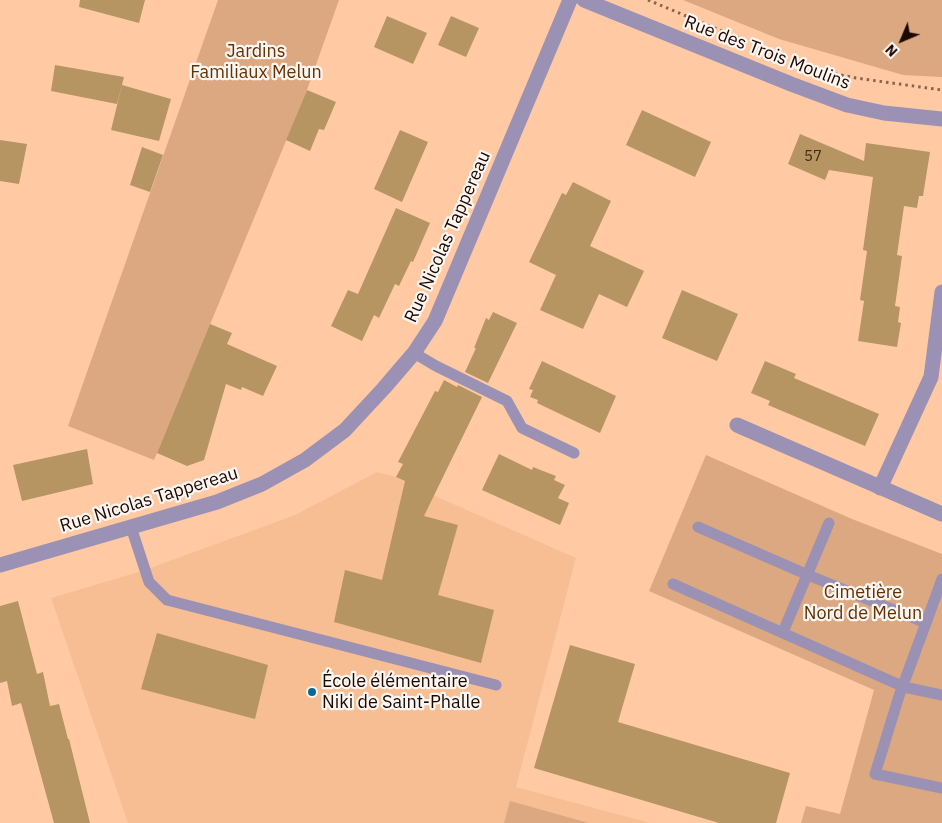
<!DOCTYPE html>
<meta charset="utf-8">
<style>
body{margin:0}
#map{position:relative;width:942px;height:823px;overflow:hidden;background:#ffcaa3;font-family:"IBM Plex Sans",sans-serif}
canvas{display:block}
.north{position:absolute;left:877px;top:15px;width:50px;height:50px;-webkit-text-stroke:4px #fcf6f2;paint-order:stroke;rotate:225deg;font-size:14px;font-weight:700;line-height:20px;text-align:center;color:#1b0900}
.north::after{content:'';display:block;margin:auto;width:18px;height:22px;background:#1b0900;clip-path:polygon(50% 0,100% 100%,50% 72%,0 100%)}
</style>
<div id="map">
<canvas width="942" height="823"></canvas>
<div class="north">N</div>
</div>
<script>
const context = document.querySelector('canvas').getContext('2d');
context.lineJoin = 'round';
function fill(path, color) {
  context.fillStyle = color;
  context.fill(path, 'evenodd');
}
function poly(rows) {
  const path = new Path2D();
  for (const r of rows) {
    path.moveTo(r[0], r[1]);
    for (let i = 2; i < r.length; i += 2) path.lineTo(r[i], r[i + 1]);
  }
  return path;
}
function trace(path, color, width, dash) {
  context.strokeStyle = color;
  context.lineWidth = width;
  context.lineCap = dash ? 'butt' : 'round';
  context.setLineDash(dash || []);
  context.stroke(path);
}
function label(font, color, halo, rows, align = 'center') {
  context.font = font + ' "IBM Plex Sans",sans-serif';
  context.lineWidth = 4.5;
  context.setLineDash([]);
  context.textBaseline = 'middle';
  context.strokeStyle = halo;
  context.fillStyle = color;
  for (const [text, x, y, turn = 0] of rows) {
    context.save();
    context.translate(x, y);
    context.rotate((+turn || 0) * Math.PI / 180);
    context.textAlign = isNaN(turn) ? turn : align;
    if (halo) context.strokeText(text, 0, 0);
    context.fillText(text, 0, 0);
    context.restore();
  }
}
const built = poly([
 [377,472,396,477,433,495,576,558,516,787,650,823,128,823,51,598,145,570,295,515]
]);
const green = poly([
 [218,0,339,0,307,90,154,460,68,426],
 [683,0,942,0,942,77,903,75,779,39],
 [706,455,852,519,942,554,942,823,801,823,806,806,840,814,874,690,649,591],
 [510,801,589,823,504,823]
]);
const building = poly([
 [80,0,145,0,139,23,79,7],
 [387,16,427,33,413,64,374,47],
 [451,16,479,28,466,57,438,45],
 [55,65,124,77,117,104,51,91],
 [122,85,171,99,159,141,111,130],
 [307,90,336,102,324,130,319,129,310,151,286,140],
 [642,110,711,142,695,177,626,145],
 [400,130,428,142,402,202,374,189],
 [800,134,864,161,866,143,930,152,923,196,919,196,917,208,904,206,897,255,902,256,895,306,900,307,898,322,901,323,897,347,858,341,864,301,860,300,867,251,863,250,873,177,829,170,825,180,788,164],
 [0,140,27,144,19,184,0,181],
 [142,147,163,155,150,192,130,185],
 [573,182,611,201,590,246,644,271,627,307,599,294,583,329,540,310,556,275,529,262,562,193,566,195],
 [396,208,430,223,413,262,411,261,399,286,395,284,379,318,374,315,362,341,331,326,348,290,358,294],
 [682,290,738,314,717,361,662,338],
 [493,312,517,323,488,383,465,372,476,348,474,348,486,318,489,320],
 [210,324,232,333,227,344,277,366,263,396,242,387,241,390,226,384,204,460,187,466,157,453],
 [542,361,616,396,600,433,537,403,538,400,530,397,533,390,529,389],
 [765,361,796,374,794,378,879,414,865,446,768,405,770,401,751,393],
 [444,380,457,387,458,385,482,397,424,516,458,525,438,595,494,610,481,663,334,622,345,570,382,580,405,481,396,477,403,464,398,462,435,391,438,392],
 [87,449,93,484,22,501,13,465],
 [499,454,532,470,533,467,556,476,554,480,565,485,558,498,569,503,560,525,482,490],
 [18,601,37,674,43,672,50,706,59,704,68,739,69,739,90,823,54,823,21,703,12,706,7,681,0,683,0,606],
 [157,633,268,665,255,719,141,689],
 [570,645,635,664,618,722,790,773,776,823,719,823,534,768]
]);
const path = poly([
 [648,0,739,38],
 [822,71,856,78,942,90]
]);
const service = poly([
 [414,353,436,366,507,401,522,428,574,453],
 [131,527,149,582,167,600,496,685],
 [698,527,808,575,926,623,942,579],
 [673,584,904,687,942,695],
 [926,623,899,696,875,774,942,788],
 [783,632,829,523]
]);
const minor = poly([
 [584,0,791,84,847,105,884,113,942,119],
 [737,425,942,514],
 [880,488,931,377,942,292],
 [0,565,217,502,262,484,305,460,345,430,384,388,414,353,435,321,570,0]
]);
const markers = [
 [312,692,5,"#056997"]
];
const numberNames = [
 ["57",813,157]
];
const parkNames = [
 ["Jardins",256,52],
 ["Familiaux Melun",256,73],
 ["Cimetière",863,593],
 ["Nord de Melun",863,614]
];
const streetNames = [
 ["Rue des Trois Moulins",767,53,21],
 ["Rue Nicolas Tappereau",448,237,-66],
 ["Rue Nicolas Tappereau",149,500,-17]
];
const poiNames = [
 ["École élémentaire",322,682],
 ["Niki de Saint-Phalle",322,703]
];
fill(built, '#f8be93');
fill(green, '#dba881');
fill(building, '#b69562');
trace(path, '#87654d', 3, [2.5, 4]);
trace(service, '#9b91b5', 11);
trace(minor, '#9b91b5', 15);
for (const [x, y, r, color] of markers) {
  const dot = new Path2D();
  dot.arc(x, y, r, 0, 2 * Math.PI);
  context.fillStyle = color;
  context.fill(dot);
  trace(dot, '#fcf6f2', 2);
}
label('15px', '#422c18', null, numberNames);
label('18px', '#613100', '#fcf6f2', parkNames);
label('18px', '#1b0900', '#fcf6f2', streetNames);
label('18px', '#1b0900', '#fcf6f2', poiNames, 'left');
</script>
